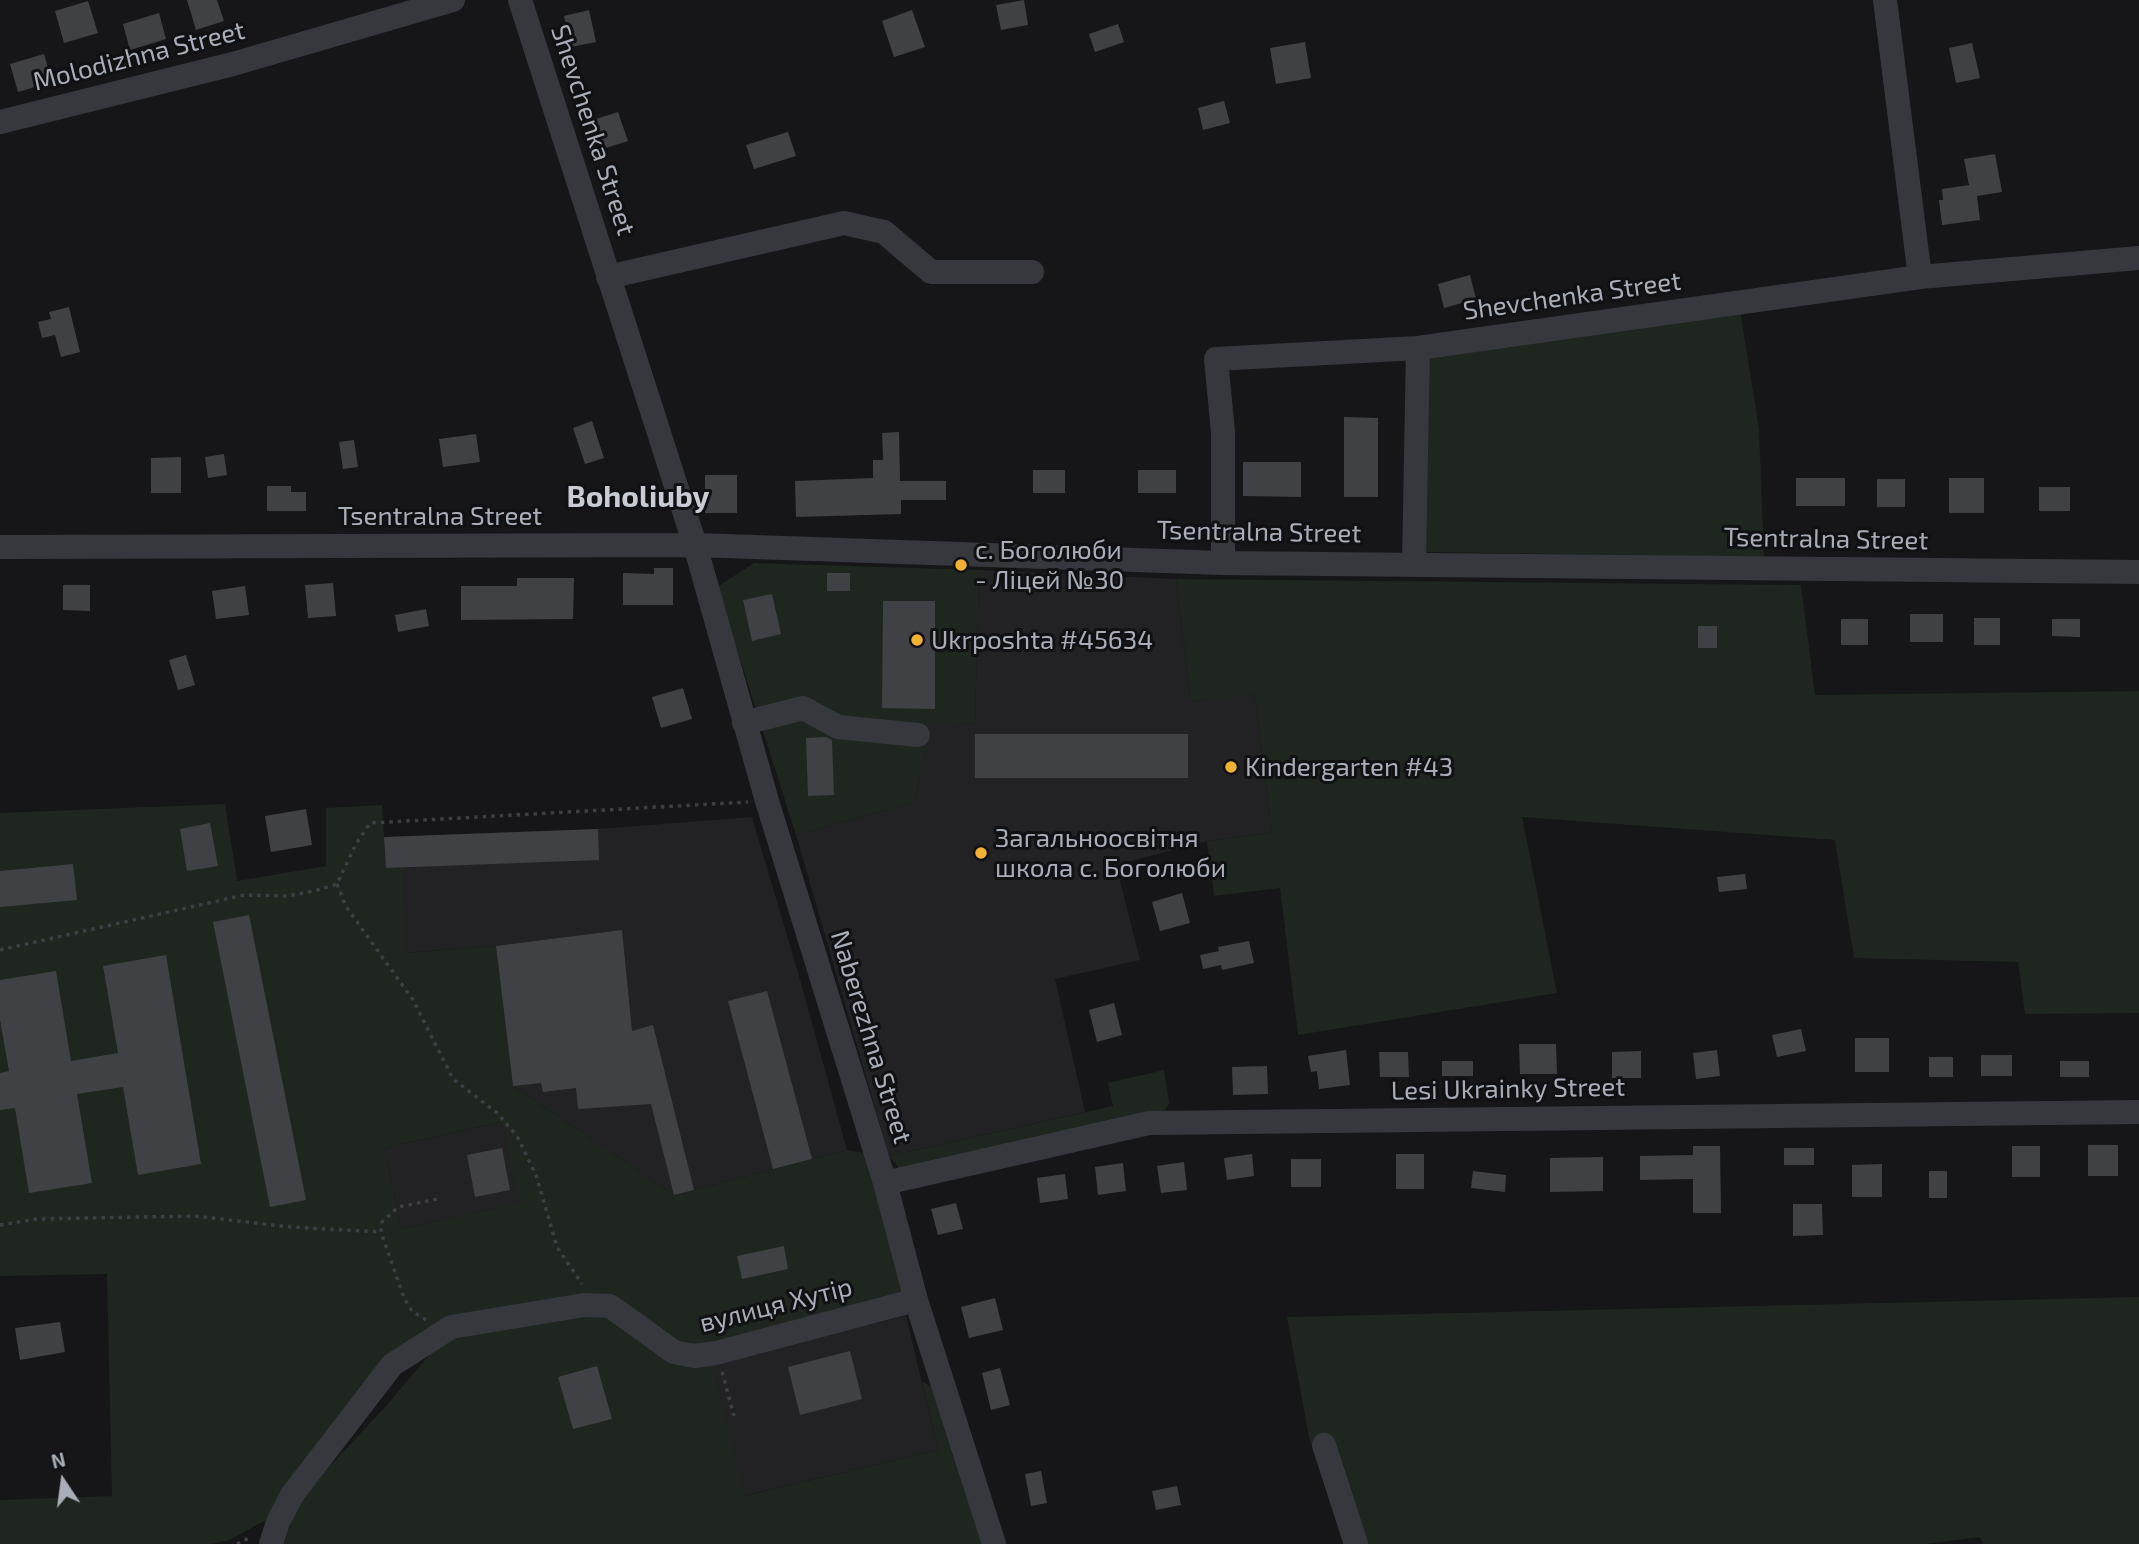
<!DOCTYPE html>
<meta charset="utf-8">
<style>
body{margin:0}
#map{position:relative;width:2139px;height:1544px;overflow:hidden;background:#161618;font-family:"Exo 2",sans-serif}
canvas{display:block}
.north{position:absolute;left:28px;top:1446px;width:70px;height:70px;-webkit-text-stroke:5px #111113;paint-order:stroke;rotate:347deg;font-size:19px;font-weight:700;line-height:28px;text-align:center;color:#a8adb8}
.north::after{content:'';display:block;margin:auto;width:24px;height:32px;background:#a8adb8;clip-path:polygon(50% 0,100% 100%,50% 72%,0 100%)}
</style>
<div id="map">
<canvas width="2139" height="1544"></canvas>
<div class="north">N</div>
</div>
<script>
const context = document.querySelector('canvas').getContext('2d');
context.lineJoin = 'round';
function fill(path, color) {
  context.fillStyle = color;
  context.fill(path, 'evenodd');
}
function poly(rows) {
  const path = new Path2D();
  for (const r of rows) {
    path.moveTo(r[0], r[1]);
    for (let i = 2; i < r.length; i += 2) path.lineTo(r[i], r[i + 1]);
  }
  return path;
}
function trace(path, color, width, dash) {
  context.strokeStyle = color;
  context.lineWidth = width;
  context.lineCap = dash ? 'butt' : 'round';
  context.setLineDash(dash || []);
  context.stroke(path);
}
function label(font, color, halo, rows, align = 'center') {
  context.font = font + ' "Exo 2",sans-serif';
  context.lineWidth = 6;
  context.setLineDash([]);
  context.textBaseline = 'middle';
  context.strokeStyle = halo;
  context.fillStyle = color;
  for (const [text, x, y, turn = 0] of rows) {
    context.save();
    context.translate(x, y);
    context.rotate((+turn || 0) * Math.PI / 180);
    context.textAlign = isNaN(turn) ? turn : align;
    if (halo) context.strokeText(text, 0, 0);
    context.fillText(text, 0, 0);
    context.restore();
  }
}
const built = poly([
 [979,570,1176,579,1191,701,1255,693,1272,833,1207,841,1116,865,1140,960,1055,979,1085,1112,889,1156,796,835,914,802,931,721,975,724],
 [752,817,801,983,847,1150,674,1195,513,1086,496,946,404,953,403,868,386,868,384,837,598,829],
 [503,1122,520,1203,401,1229,384,1148],
 [906,1316,938,1450,743,1496,712,1362]
]);
const green = poly([
 [1740,310,1759,429,1764,557,1426,552,1429,354],
 [754,563,979,570,975,724,931,722,914,802,796,835,717,587],
 [1176,579,1801,585,1815,695,2139,691,2139,1013,2025,1014,2018,962,1854,958,1835,840,1522,817,1557,993,1298,1035,1280,888,1214,896,1207,841,1272,833,1255,694,1191,701],
 [225,804,237,881,326,866,326,808,382,805,386,868,403,867,405,953,496,946,513,1086,674,1195,847,1150,865,1153,904,1296,715,1346,676,1345,613,1299,448,1320,273,1516,230,1540,210,1544,0,1544,0,1500,112,1496,107,1274,0,1276,0,813],
 [502,1122,519,1203,401,1229,384,1148],
 [1164,1070,1169,1103,1164,1112,900,1169,889,1156,1113,1106,1108,1083],
 [2139,1297,2139,1544,1983,1544,1980,1537,1926,1544,1345,1544,1309,1437,1287,1317],
 [585,1315,607,1316,712,1362,744,1496,938,1450,922,1381,937,1391,986,1544,284,1544,299,1499,386,1406,431,1353,455,1336]
]);
const building = poly([
 [187,0,217,0,224,21,196,30],
 [1024,0,1028,25,1001,30,996,5],
 [88,1,98,33,64,43,55,11],
 [589,10,596,42,571,47,564,16],
 [912,10,925,47,894,57,882,21],
 [159,13,166,39,130,50,123,24],
 [1118,24,1124,42,1095,52,1089,34],
 [1305,42,1311,78,1276,84,1270,48],
 [1972,43,1980,78,1956,83,1949,48],
 [44,54,52,82,18,92,10,64],
 [1224,101,1230,123,1203,130,1198,108],
 [618,112,628,141,599,150,589,121],
 [788,132,796,156,754,169,746,145],
 [1995,154,2002,192,1977,196,1980,220,1942,225,1939,200,1943,200,1942,189,1969,185,1964,159],
 [1470,275,1476,299,1444,308,1438,284],
 [69,307,80,352,61,357,55,335,42,338,38,322,51,319,49,312],
 [1344,417,1378,418,1378,497,1344,497],
 [592,421,604,458,585,464,573,428],
 [899,432,900,481,946,481,946,500,901,500,901,514,796,517,795,481,873,478,873,460,883,460,882,433],
 [476,434,480,462,443,467,439,439],
 [354,440,358,467,343,469,339,442],
 [224,454,227,475,208,478,205,457],
 [181,457,181,493,151,493,151,458],
 [1243,462,1301,462,1301,497,1243,496],
 [1033,470,1065,470,1065,493,1033,493],
 [1138,470,1176,470,1176,493,1138,493],
 [705,475,737,475,737,513,705,513],
 [1796,478,1845,478,1845,506,1796,506],
 [1949,478,1984,478,1984,513,1949,513],
 [1877,479,1905,479,1905,507,1877,507],
 [267,486,291,486,291,492,306,492,306,511,267,511],
 [2039,487,2070,487,2070,511,2039,511],
 [654,568,673,568,673,605,623,605,623,573,654,574],
 [827,573,850,573,850,591,827,591],
 [517,578,574,578,573,619,461,620,461,586,517,586],
 [333,583,336,616,308,618,305,585],
 [63,585,90,585,90,611,63,610],
 [245,586,249,615,216,619,212,591],
 [772,594,781,634,752,641,743,600],
 [883,601,935,601,935,709,882,708],
 [426,609,429,626,398,632,395,615],
 [1910,614,1943,614,1943,642,1910,642],
 [1974,618,2000,618,2000,645,1974,645],
 [1841,619,1868,619,1868,645,1841,645],
 [2052,619,2080,619,2080,637,2052,636],
 [1698,626,1717,626,1717,648,1698,648],
 [186,655,195,685,178,690,169,660],
 [683,688,692,719,661,728,652,697],
 [975,734,1188,734,1188,778,975,778],
 [826,737,832,740,834,795,808,796,806,738],
 [306,809,312,845,271,852,265,816],
 [210,823,218,866,187,871,180,829],
 [598,829,599,860,386,868,384,837],
 [73,864,77,900,0,907,0,871],
 [1745,874,1747,889,1719,892,1717,877],
 [1182,893,1190,923,1160,931,1152,902],
 [249,915,306,1200,270,1207,213,922],
 [622,930,632,1031,653,1025,694,1190,674,1195,651,1104,578,1109,576,1088,543,1092,541,1083,513,1086,496,946],
 [1249,941,1254,963,1222,970,1221,965,1203,969,1200,955,1219,951,1218,947],
 [166,955,201,1164,138,1175,123,1087,77,1094,92,1183,29,1193,15,1108,0,1110,0,1073,9,1071,0,1020,0,980,56,971,71,1061,118,1053,103,966],
 [767,991,812,1159,773,1169,728,1001],
 [1114,1003,1122,1035,1097,1042,1089,1010],
 [1801,1029,1806,1051,1777,1057,1772,1035],
 [1855,1038,1889,1038,1889,1072,1855,1072],
 [1519,1044,1556,1044,1557,1074,1520,1074],
 [1346,1050,1350,1085,1319,1089,1317,1071,1311,1072,1308,1056],
 [1717,1050,1720,1076,1696,1079,1693,1053],
 [1641,1051,1641,1078,1612,1078,1612,1052],
 [1379,1052,1408,1052,1409,1077,1380,1077],
 [1981,1055,2012,1055,2012,1076,1981,1076],
 [1929,1057,1953,1057,1953,1077,1929,1077],
 [1442,1061,1473,1061,1473,1076,1442,1076],
 [2060,1061,2089,1061,2089,1077,2060,1077],
 [1267,1066,1268,1094,1233,1095,1232,1067],
 [2088,1145,2118,1145,2118,1176,2088,1176],
 [1693,1146,1720,1146,1721,1213,1693,1213,1693,1179,1640,1180,1640,1156,1693,1155],
 [2012,1146,2040,1146,2040,1177,2012,1177],
 [502,1148,510,1190,475,1197,467,1155],
 [1784,1148,1814,1148,1814,1165,1784,1165],
 [1252,1154,1254,1176,1227,1180,1224,1158],
 [1396,1154,1424,1154,1424,1189,1396,1189],
 [1603,1157,1603,1191,1550,1192,1550,1158],
 [1291,1159,1321,1159,1321,1187,1291,1187],
 [1184,1162,1187,1190,1161,1193,1157,1166],
 [1123,1163,1126,1191,1098,1195,1095,1167],
 [1882,1164,1882,1197,1852,1197,1852,1165],
 [1473,1171,1506,1175,1505,1192,1471,1188],
 [1929,1171,1947,1171,1947,1198,1929,1198],
 [1065,1174,1068,1199,1040,1203,1037,1178],
 [956,1203,963,1229,938,1235,931,1209],
 [1793,1204,1822,1204,1823,1235,1793,1236],
 [784,1246,788,1269,742,1279,737,1256],
 [995,1298,1003,1330,969,1338,961,1307],
 [60,1322,65,1352,20,1360,15,1328],
 [850,1351,862,1399,800,1415,788,1367],
 [597,1366,612,1419,573,1429,558,1377],
 [1000,1368,1010,1405,991,1410,982,1373],
 [1041,1471,1047,1503,1031,1506,1025,1474],
 [1177,1486,1181,1505,1156,1510,1152,1491]
]);
const path = poly([
 [337,884,345,905,413,1000,453,1079,497,1113,517,1136,536,1175,557,1247,582,1284],
 [0,950,244,895,287,896,314,891,337,884,356,844,370,823,748,802],
 [0,1225,37,1219,195,1216,290,1227,381,1232],
 [426,1320,412,1311,404,1298,381,1232,382,1222,398,1207,438,1199],
 [722,1372,734,1416],
 [237,1544,251,1537]
]);
const minor = poly([
 [520,0,695,545,767,801,885,1183,916,1300,994,1544],
 [1885,0,1920,277],
 [0,122,233,64,453,0],
 [608,277,844,223,884,232,931,272,1032,272],
 [0,547,695,545,1223,563,2139,572],
 [1223,563,1223,432,1216,359,1418,348,1920,277,2139,258],
 [1414,564,1418,348],
 [744,723,803,708,838,727,918,735],
 [885,1183,1149,1123,2139,1112],
 [1324,1445,1356,1544],
 [271,1544,278,1522,292,1495,392,1365,451,1327,584,1305,610,1306,674,1352,694,1356,716,1353,916,1300]
]);
const markers = [
 [961,565,7,"#f2b134"],
 [917,640,7,"#f2b134"],
 [1231,767,7,"#f2b134"],
 [981,853,7,"#f2b134"]
];
const streetNames = [
 ["Molodizhna Street",139,56,-14],
 ["Shevchenka Street",593,130,72],
 ["Shevchenka Street",1572,296,-8],
 ["Tsentralna Street",440,516],
 ["Tsentralna Street",1259,532,1],
 ["Tsentralna Street",1826,539,1],
 ["Naberezhna Street",871,1037,73],
 ["Lesi Ukrainky Street",1508,1089,-1],
 ["вулиця Хутір",776,1305,-14]
];
const poiNames = [
 ["с. Боголюби",975,550],
 ["- Ліцей №30",975,580],
 ["Ukrposhta #45634",931,640],
 ["Kindergarten #43",1245,767],
 ["Загальноосвітня",995,838],
 ["школа с. Боголюби",995,868]
];
const quarterNames = [
 ["Boholiuby",638,497]
];
fill(built, '#222225');
fill(green, '#1e261f');
fill(building, '#404145');
trace(path, '#3d3f44', 3.5, [3.5, 5]);
trace(minor, '#37383d', 24);
for (const [x, y, r, color] of markers) {
  const dot = new Path2D();
  dot.arc(x, y, r, 0, 2 * Math.PI);
  context.fillStyle = color;
  context.fill(dot);
  trace(dot, '#111113', 2.5);
}
label('26px', '#a8adb8', '#111113', streetNames);
label('26px', '#a8adb8', '#111113', poiNames, 'left');
label('bold 30px', '#c9ccd4', '#111113', quarterNames);
</script>
